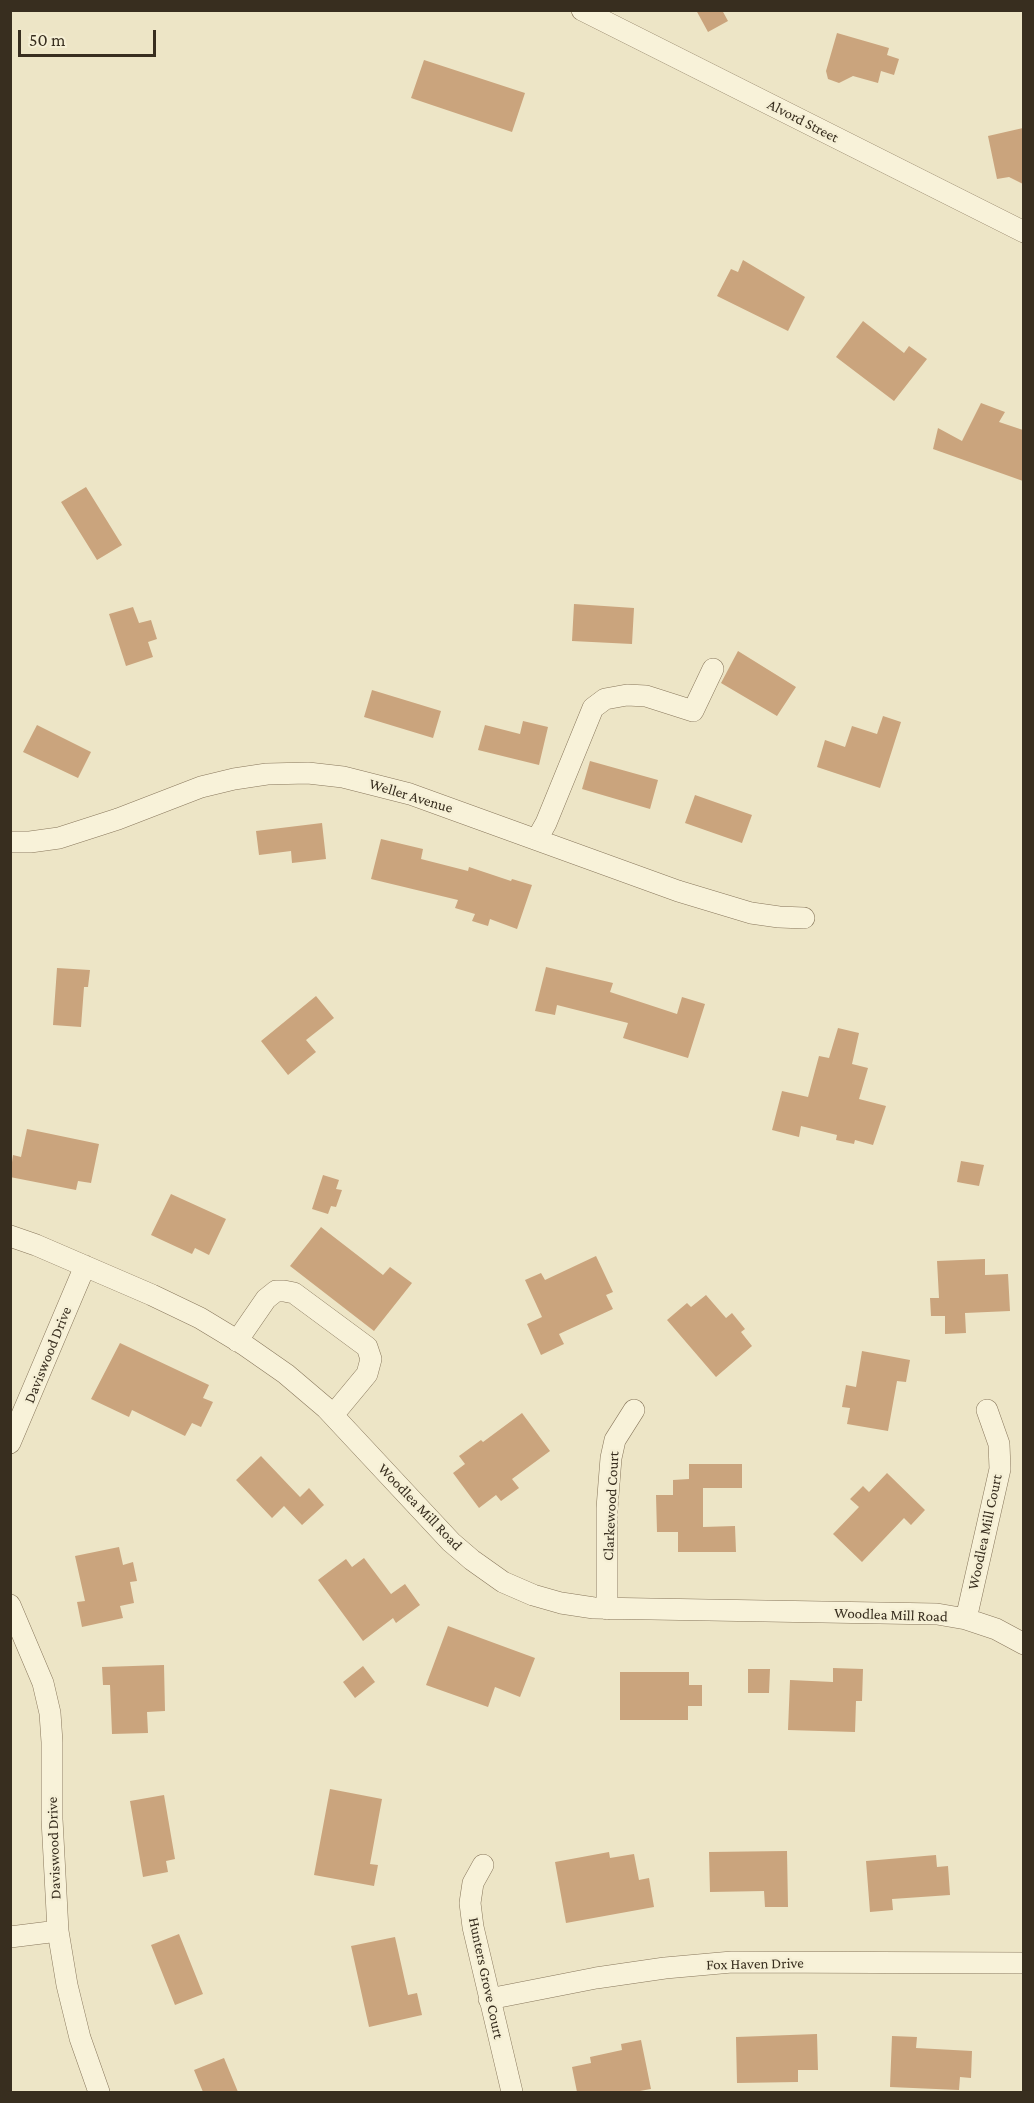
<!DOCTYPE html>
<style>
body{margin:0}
#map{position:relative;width:1034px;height:2103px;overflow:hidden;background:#ede5c6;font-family:"Crimson Pro",serif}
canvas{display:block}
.frame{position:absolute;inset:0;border:12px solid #382e1f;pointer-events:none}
.scale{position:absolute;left:18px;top:30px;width:138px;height:27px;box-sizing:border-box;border:3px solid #382e1f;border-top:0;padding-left:8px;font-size:18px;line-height:21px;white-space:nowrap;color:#382e1f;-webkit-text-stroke:4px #f5efd5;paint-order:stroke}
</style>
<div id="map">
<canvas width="1034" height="2103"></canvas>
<div class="frame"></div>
<div class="scale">50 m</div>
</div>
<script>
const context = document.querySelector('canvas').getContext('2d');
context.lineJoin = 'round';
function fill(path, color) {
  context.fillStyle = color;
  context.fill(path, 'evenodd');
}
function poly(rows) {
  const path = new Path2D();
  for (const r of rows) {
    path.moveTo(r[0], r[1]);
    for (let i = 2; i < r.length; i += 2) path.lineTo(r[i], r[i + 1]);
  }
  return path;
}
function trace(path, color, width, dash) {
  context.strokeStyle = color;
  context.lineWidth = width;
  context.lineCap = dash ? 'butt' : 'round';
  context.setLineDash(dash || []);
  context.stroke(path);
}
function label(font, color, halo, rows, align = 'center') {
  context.font = font + ' "Crimson Pro",serif';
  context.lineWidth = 5;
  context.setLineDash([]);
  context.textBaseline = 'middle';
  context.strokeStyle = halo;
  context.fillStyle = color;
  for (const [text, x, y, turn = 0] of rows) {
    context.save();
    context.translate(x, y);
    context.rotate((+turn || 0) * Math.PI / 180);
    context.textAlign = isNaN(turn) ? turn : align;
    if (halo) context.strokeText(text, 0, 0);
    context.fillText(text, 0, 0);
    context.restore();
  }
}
const building = poly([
 [696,10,722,10,728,21,708,32],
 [837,33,889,48,887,55,899,59,894,75,881,71,878,83,853,76,839,83,828,79,826,71],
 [424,60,525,93,512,132,411,98],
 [1023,128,1023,184,1009,177,997,179,988,136],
 [743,260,805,297,788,331,717,296,731,269,738,272],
 [863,321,904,353,909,346,927,359,894,401,836,357],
 [981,403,1005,412,999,422,1023,430,1023,481,933,449,938,428,962,441],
 [86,487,122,545,97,560,61,502],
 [574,604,634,608,632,644,572,641],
 [133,607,139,623,151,620,157,639,148,642,153,657,126,666,109,614],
 [738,651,796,687,777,716,721,683],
 [372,690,441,711,433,738,364,717],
 [883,716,901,722,880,788,817,767,825,740,845,747,852,726,877,734],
 [523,721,548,727,539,765,478,750,485,725,520,734],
 [37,725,91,752,78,778,23,752],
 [590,761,658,780,650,809,582,789],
 [695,795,752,815,742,843,685,823],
 [322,823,326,859,292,863,291,851,259,855,256,831],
 [381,839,423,849,421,859,468,871,469,867,511,881,512,879,532,885,517,929,490,919,488,926,472,921,475,914,455,908,458,900,371,879],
 [546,967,613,983,610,992,677,1014,682,997,705,1004,688,1058,623,1038,628,1023,557,1005,555,1015,535,1011],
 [57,968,90,970,88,987,84,987,81,1027,53,1025],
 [316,996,334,1018,306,1040,316,1052,288,1075,261,1041],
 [838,1028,859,1033,852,1064,868,1068,859,1099,886,1106,873,1145,855,1140,854,1144,836,1140,837,1135,801,1126,799,1137,772,1130,782,1091,808,1097,819,1056,829,1058],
 [27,1129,99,1144,91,1183,78,1181,76,1190,10,1177,13,1155,21,1157],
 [961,1161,984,1165,979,1186,957,1182],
 [323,1175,339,1180,336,1189,342,1190,336,1207,331,1206,328,1214,312,1209],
 [171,1194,226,1219,209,1255,195,1248,192,1254,151,1235],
 [321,1227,383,1275,390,1267,412,1283,374,1331,290,1266],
 [596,1256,613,1292,606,1295,613,1309,559,1334,564,1344,541,1355,527,1324,542,1317,525,1280,541,1273,545,1280],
 [985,1259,985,1275,1008,1274,1010,1311,965,1313,966,1333,945,1334,945,1316,931,1316,930,1298,939,1298,937,1261],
 [706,1295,726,1318,732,1313,745,1329,741,1332,752,1346,716,1377,667,1320,687,1303,691,1307],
 [120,1343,209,1385,203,1398,213,1402,201,1427,192,1423,185,1436,132,1410,129,1417,91,1399],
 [862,1351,910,1360,906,1382,897,1381,888,1431,847,1424,850,1408,842,1407,846,1385,856,1387],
 [522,1413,550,1451,512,1479,519,1488,501,1501,496,1495,479,1508,453,1473,465,1464,459,1456,481,1440,483,1442],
 [261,1456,300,1497,309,1488,324,1505,302,1525,284,1506,272,1518,236,1480],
 [689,1464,742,1464,742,1488,703,1488,703,1527,735,1526,736,1552,678,1552,678,1532,657,1532,656,1495,673,1495,673,1480,689,1479],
 [887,1473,925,1510,911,1525,904,1518,862,1562,833,1534,859,1507,850,1499,863,1486,869,1492],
 [119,1547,123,1565,133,1562,137,1581,130,1582,134,1603,120,1606,123,1618,82,1627,77,1602,85,1601,75,1556],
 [364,1558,391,1594,405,1584,420,1605,396,1623,393,1618,363,1641,318,1580,346,1559,352,1567],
 [448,1626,535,1658,520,1697,495,1687,488,1707,426,1685],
 [164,1665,165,1711,147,1712,148,1733,112,1734,110,1685,103,1685,102,1667],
 [363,1666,375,1682,355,1698,343,1682],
 [833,1668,863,1669,862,1701,856,1701,855,1732,788,1730,790,1680,833,1682],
 [748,1669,770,1669,769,1693,748,1693],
 [620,1672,689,1672,689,1685,702,1685,702,1706,688,1706,688,1720,620,1720],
 [330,1789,382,1799,370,1864,378,1865,374,1886,314,1875],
 [164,1795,175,1859,166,1861,168,1872,143,1877,130,1801],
 [787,1851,788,1907,765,1907,764,1891,710,1892,709,1852],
 [609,1852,610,1858,634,1854,639,1880,649,1878,654,1907,566,1923,555,1862],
 [936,1855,937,1867,948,1866,950,1895,892,1899,893,1910,870,1912,866,1861],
 [179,1934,203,1994,175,2005,151,1945],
 [395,1937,408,1995,417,1993,422,2015,369,2027,351,1946],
 [817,2034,818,2070,798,2070,798,2082,737,2083,736,2037],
 [892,2036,917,2037,916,2048,972,2051,971,2078,960,2077,959,2090,890,2087],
 [641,2040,651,2089,634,2092,577,2092,572,2067,591,2063,590,2057,622,2050,621,2044],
 [224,2058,238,2092,203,2092,194,2070]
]);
const minor = poly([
 [582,10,1024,232],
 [537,839,546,823,593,708,605,699,627,695,646,696,693,711,713,669],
 [10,842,30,842,59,838,118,819,201,787,234,779,267,774,308,773,343,777,410,794,678,891,751,913,779,917,804,918],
 [10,1236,36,1245,152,1295,200,1318,243,1344,286,1374,326,1408,451,1542,472,1560,503,1582,533,1595,561,1603,594,1608,937,1614,966,1619,996,1629,1024,1644],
 [237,1341,266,1299,276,1291,284,1291,294,1293,367,1347,371,1359,367,1374,333,1415],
 [10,1443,85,1266],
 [10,1605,43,1683,50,1713,52,1742,52,1819,58,1931,67,1985,80,2038,99,2092],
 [607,1609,607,1508,611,1458,615,1440,634,1410],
 [966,1619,1000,1469,999,1444,987,1410],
 [483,1865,473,1883,470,1903,473,1927,512,2092],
 [10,1937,58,1931],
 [489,1999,596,1978,665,1968,732,1962,1024,1963]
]);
const streetNames = [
 ["Alvord Street",803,121,27],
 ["Weller Avenue",411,796,17],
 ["Daviswood Drive",48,1355,-68],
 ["Clarkewood Court",611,1506,-87],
 ["Woodlea Mill Road",420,1507,46],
 ["Woodlea Mill Court",985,1532,-78],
 ["Woodlea Mill Road",891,1615,2],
 ["Daviswood Drive",54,1848,-92],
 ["Fox Haven Drive",755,1964,-1],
 ["Hunters Grove Court",486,1978,78]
];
fill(building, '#caa47d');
trace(minor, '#88775c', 22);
trace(minor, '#f8f2d9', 21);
label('15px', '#382e1f', '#f5efd5', streetNames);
</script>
